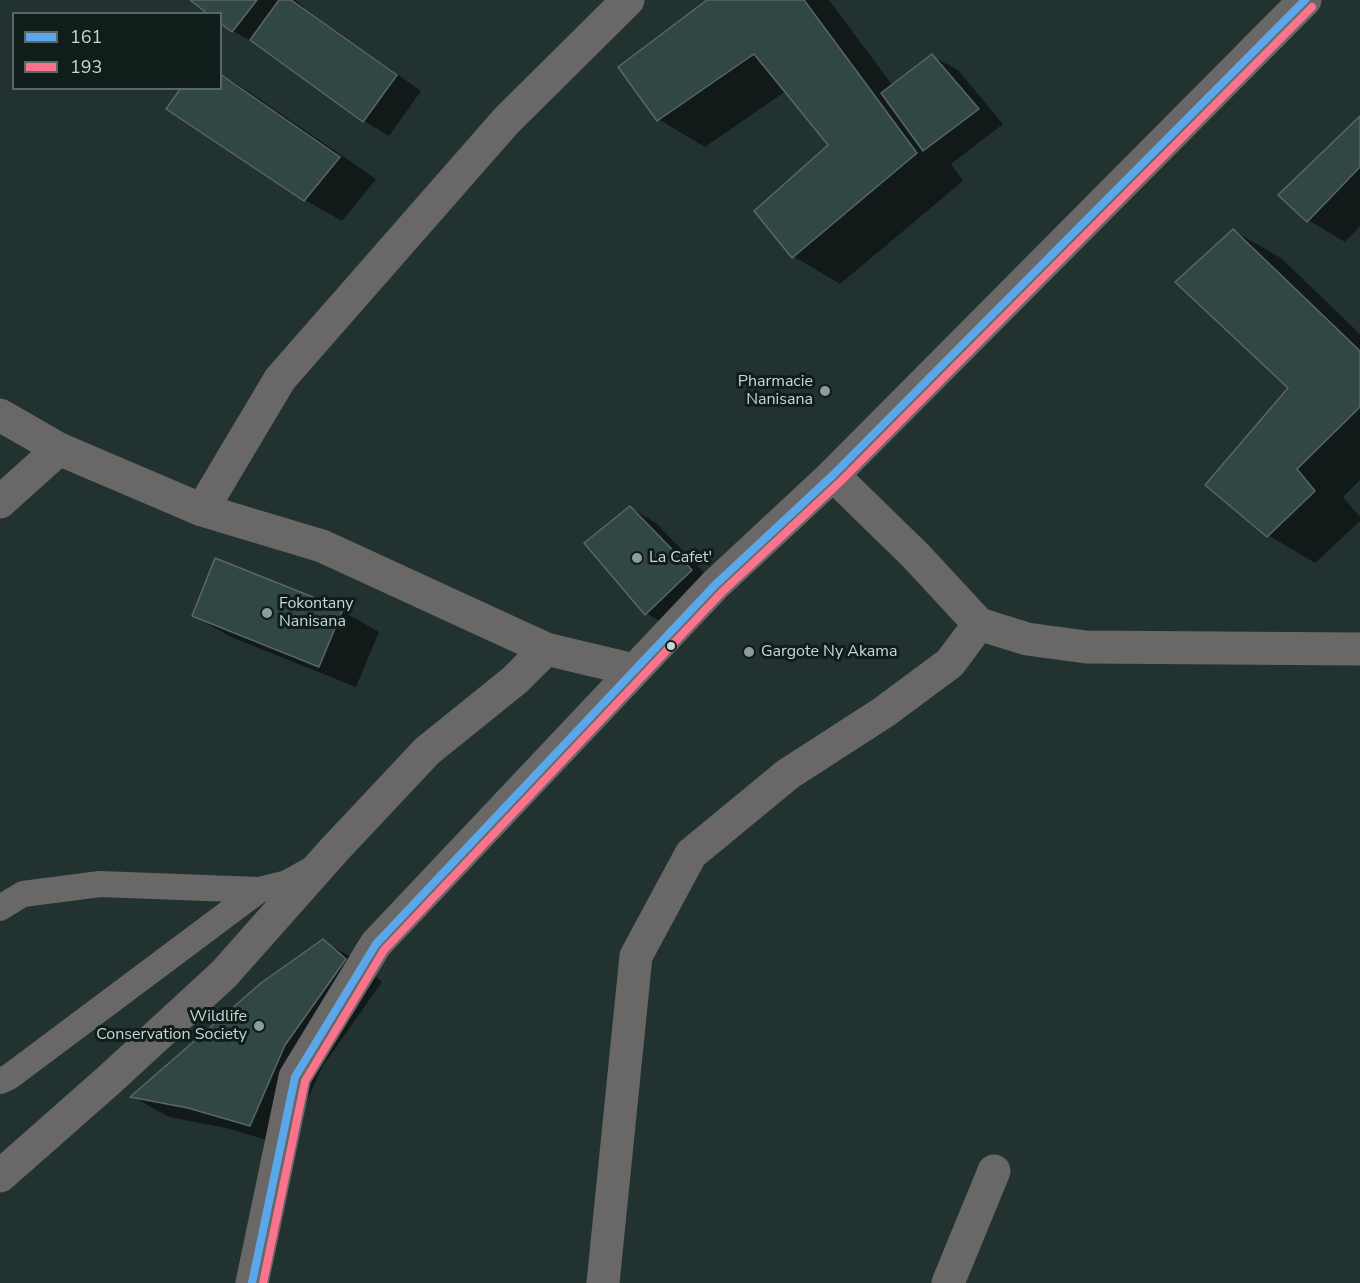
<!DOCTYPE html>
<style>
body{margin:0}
#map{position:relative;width:1360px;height:1283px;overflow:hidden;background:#223230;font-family:"Nunito Sans",sans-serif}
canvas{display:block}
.legend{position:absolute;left:12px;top:12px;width:210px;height:78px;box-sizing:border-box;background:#101d1b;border:2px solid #596765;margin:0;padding:8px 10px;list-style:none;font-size:18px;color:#c7d7d4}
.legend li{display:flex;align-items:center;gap:12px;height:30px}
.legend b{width:30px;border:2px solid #596765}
</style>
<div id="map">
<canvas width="1360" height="1283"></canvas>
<ul class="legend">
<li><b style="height:8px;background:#5aa8eb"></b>161</li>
<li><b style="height:8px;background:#fc738d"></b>193</li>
</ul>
</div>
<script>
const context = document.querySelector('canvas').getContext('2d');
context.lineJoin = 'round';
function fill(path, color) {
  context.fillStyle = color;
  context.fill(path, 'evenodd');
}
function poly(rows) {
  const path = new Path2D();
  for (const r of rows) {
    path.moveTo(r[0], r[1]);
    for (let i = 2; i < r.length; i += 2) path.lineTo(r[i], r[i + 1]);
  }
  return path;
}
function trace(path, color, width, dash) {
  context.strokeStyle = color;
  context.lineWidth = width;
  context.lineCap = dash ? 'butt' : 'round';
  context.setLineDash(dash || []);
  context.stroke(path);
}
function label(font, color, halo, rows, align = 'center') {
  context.font = font + ' "Nunito Sans",sans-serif';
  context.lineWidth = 6;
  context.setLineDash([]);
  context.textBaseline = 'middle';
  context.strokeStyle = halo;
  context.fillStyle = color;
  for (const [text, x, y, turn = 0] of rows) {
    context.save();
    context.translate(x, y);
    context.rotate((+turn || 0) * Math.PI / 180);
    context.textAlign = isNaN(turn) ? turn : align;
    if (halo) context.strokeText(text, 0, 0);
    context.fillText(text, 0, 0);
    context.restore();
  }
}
const shadow = poly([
 [192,0,295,0,304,7,304,8,421,91,389,136,364,121,261,47,233,31,220,14],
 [709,0,829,0,893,86,932,56,958,70,1003,124,951,164,963,181,840,284,793,256,830,146,786,91,705,147,658,119],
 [220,74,239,85,376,179,342,221,305,200,168,108,220,88],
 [1360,118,1360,226,1345,242,1308,220],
 [1234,231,1281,258,1360,334,1360,480,1343,497,1360,517,1360,521,1315,563,1268,535,1290,388],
 [631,508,656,523,716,585,671,628,646,613],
 [342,611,379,632,356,687,231,637,194,616],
 [323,941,360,962,382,982,322,1067,287,1146,226,1128,169,1117,133,1097]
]);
const building = poly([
 [190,0,257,0,232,32,220,23,220,14,208,14,190,0],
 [279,0,291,0,397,75,363,122,250,40,279,0],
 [707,0,804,0,917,153,792,258,754,211,828,145,754,54,657,121,618,67,707,0],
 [932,54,979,109,923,151,881,93,932,54],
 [220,74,340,157,304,201,166,109,181,88,220,88,220,74],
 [1360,116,1360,167,1307,222,1278,195,1360,116],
 [1233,229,1360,351,1360,407,1297,469,1315,491,1267,537,1205,485,1288,388,1175,282,1233,229],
 [630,506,692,570,645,615,584,543,630,506],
 [215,558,343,609,319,667,192,616,215,558],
 [323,939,346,959,285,1045,250,1126,188,1108,130,1097,261,983,323,939]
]);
const service = poly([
 [0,908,23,894,100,884,259,890,287,883,312,869],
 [0,1081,9,1077,259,890]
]);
const minor = poly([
 [0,415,59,449,202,510,322,546,546,649,634,670],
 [833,475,916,556,979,624,1027,639,1086,647,1360,649],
 [0,502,59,449],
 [202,510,280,379,506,121,628,0],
 [0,1176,109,1080,224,974,334,850,427,751,515,680,546,649],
 [603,1283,636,956,691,854,788,774,884,712,950,663,979,624],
 [948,1283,994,1171]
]);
const tertiary = poly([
 [252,1283,295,1077,376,944,715,585,833,475,1305,0]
]);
const bus1 = poly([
 [252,1283,295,1077,376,944,715,585,833,475,1305,0]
]);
const bus2 = poly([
 [263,1283,305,1081,384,950,722,592,840,482,1312,7]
]);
const markers = [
 [825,391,6,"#8d9d9b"],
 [637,558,6,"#8d9d9b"],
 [267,613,6,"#8d9d9b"],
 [671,646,5,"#c7d7d4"],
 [749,652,6,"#8d9d9b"],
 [259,1026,6,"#8d9d9b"]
];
const poiNames = [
 ["Pharmacie",813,382,"right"],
 ["Nanisana",813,400,"right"],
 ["La Cafet'",649,558],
 ["Fokontany",279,604],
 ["Nanisana",279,622],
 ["Gargote Ny Akama",761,652],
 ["Wildlife",247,1017,"right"],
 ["Conservation Society",247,1035,"right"]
];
fill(shadow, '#0007');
fill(building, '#314745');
trace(building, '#5a6765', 1.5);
trace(service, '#696866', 26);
trace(minor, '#696866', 33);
trace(tertiary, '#696866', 33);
trace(bus1, '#5aa8eb', 8);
trace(bus2, '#fc738d', 8);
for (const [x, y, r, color] of markers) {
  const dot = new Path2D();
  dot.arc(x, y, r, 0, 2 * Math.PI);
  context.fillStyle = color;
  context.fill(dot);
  trace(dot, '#101d1b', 2);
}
label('16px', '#c7d7d4', '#101d1b', poiNames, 'left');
</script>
